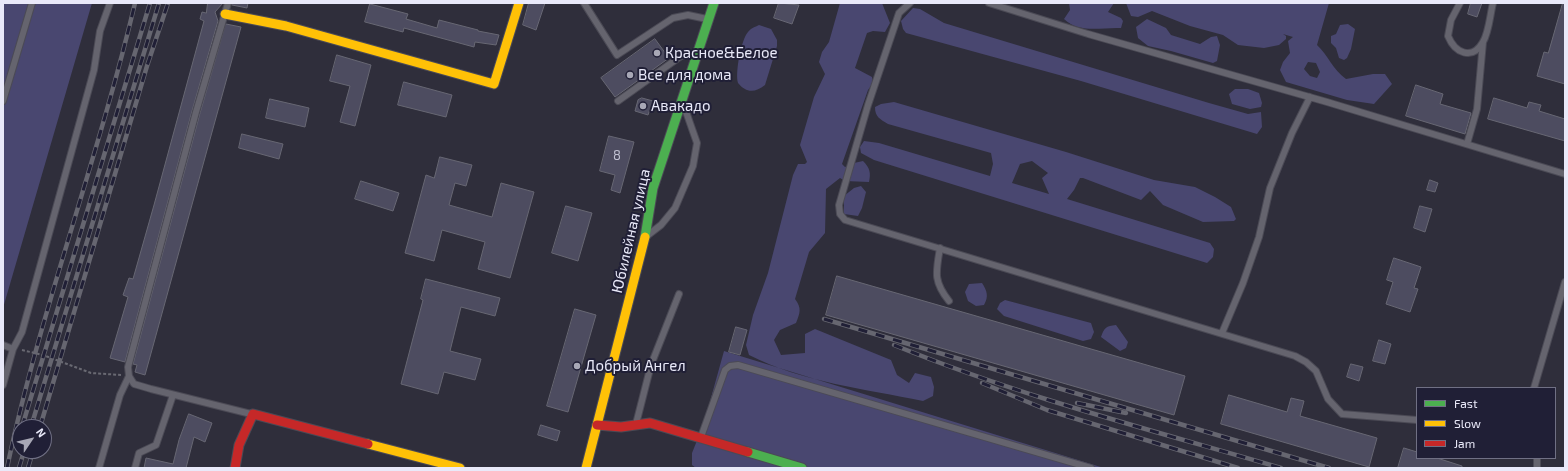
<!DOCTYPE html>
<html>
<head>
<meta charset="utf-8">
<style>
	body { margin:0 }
	#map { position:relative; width:1568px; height:471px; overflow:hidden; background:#2f2e3b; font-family:"Exo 2",sans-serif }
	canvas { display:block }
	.frame { position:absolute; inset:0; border:4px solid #e9e9f9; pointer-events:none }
	.legend { position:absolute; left:1416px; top:387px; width:140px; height:72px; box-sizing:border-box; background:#201f36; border:1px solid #707084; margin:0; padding:5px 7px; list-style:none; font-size:12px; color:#e9e9f9 }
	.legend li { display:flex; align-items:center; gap:8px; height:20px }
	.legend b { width:20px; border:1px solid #707084 }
	.north { position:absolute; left:12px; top:419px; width:40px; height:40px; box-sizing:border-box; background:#201f36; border:1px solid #707084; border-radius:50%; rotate:55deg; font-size:11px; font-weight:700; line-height:16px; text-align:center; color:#e9e9f9 }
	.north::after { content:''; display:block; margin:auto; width:14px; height:18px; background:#a8a8b6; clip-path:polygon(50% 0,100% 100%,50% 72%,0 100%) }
</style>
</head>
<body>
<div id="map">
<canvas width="1568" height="471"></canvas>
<div class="frame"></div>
<ul class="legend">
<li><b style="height:5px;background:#4caf50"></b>Fast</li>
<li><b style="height:5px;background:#ffc107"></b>Slow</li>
<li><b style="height:5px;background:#c62828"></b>Jam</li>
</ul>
<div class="north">N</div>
</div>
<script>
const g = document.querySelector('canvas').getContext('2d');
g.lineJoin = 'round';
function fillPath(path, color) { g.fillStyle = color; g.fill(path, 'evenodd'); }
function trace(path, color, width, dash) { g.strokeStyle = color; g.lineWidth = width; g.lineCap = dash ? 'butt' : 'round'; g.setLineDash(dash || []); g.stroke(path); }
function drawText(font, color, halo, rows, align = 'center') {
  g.font = font + ' "Exo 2",sans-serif'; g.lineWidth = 4; g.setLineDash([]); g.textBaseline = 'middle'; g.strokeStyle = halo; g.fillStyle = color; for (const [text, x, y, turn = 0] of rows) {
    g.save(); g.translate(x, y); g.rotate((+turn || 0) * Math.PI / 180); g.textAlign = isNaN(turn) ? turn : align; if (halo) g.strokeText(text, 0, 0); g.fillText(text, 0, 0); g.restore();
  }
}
fillPath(new Path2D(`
	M 3,3 L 92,3 L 3,308 Z
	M 840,3 L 882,3 L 890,23 L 885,32 L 873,31 L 867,33 L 855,68 L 872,77 L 873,83 L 868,90 L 842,164 L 845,167 L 854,163 L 863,161 C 870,168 871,173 869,182 L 845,181 L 840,178 L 826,189 L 825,233 L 809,252 L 795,299 C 802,308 800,313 796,323 L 780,330 L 774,340 L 781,355 L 805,353 L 805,334 L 815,329 L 891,360 L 897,375 L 909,383 L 915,373 L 931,377 L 934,387 L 933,396 L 923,401 C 865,389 802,382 749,355 L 746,345 L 753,315 L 768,273 L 793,175 L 798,164 L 805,164 L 807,162 L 800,145 L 814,97 L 825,74 L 819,62 L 822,52 L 829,42 Z
	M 1069,3 L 1114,3 L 1108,12 L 1121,18 L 1123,21 L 1121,28 C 1101,27 1080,34 1064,19 L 1070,10 Z
	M 1126,3 L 1329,3 L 1317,45 C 1328,55 1333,70 1346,79 L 1373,74 L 1385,74 L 1392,84 L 1374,104 L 1347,100 L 1286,82 L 1280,70 L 1283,62 L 1290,53 L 1288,41 L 1293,37 L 1283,34 L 1286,36 L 1286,39 L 1279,45 L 1264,48 L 1238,45 L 1223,35 L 1190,26 L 1152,11 L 1138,17 L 1131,16 ZM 1308,62 L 1316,63 L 1320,72 L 1317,78 L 1310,76 L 1304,69 Z
	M 913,8 L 920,9 L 944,23 L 1209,103 L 1248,114 L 1261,112 L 1262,127 L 1257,134 L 1081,81 L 906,33 L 903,29 L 901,21 Z
	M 1147,19 L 1166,28 L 1171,35 L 1200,44 L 1211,37 L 1217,36 L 1220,45 L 1217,61 L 1213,63 L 1171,51 L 1148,46 L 1138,38 L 1136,27 Z
	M 1348,24 L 1355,29 L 1351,49 L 1347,58 L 1344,60 L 1339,58 L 1336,48 L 1331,43 L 1331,36 L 1336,34 L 1340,25 Z
	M 759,25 L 771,29 L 777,40 L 777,46 L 765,85 C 755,93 746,93 738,83 C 735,73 741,40 748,32 C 751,28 755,27 759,25 Z
	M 1235,89 L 1248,89 L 1259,93 L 1262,103 L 1261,107 L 1250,109 L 1232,104 L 1229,94 Z
	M 894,102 L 1066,152 L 1154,180 L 1195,187 L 1215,197 L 1231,207 L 1236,219 L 1234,221 L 1203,222 L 1163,205 L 1150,191 L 1141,200 L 1083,178 L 1080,178 L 1074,190 L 1067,199 L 1210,243 L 1214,249 L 1213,257 L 1207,263 L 874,160 L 861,153 L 860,147 L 864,141 L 879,143 L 990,176 L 993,164 L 991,153 L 888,124 C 880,119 875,117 875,107 L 881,104 ZM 1032,161 L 1048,173 L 1042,178 L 1049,194 L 1012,183 L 1020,164 Z
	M 861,186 L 866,192 L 862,208 L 858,216 L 844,214 L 844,196 L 854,188 Z
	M 982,283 C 987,291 989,296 984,305 L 976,306 L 968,301 L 965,292 L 969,284 Z
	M 1005,300 L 1091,323 L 1094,332 L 1091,339 L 1083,341 L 1004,316 L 997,309 L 1000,303 Z
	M 1116,325 L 1128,342 L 1126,348 L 1120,351 L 1101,337 C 1104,328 1106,326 1116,325 Z
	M 724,351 L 1104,468 L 696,468 L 692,465 L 692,453 L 704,423 Z`), '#494770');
const building = new Path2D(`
	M 208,3 L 223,3 L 215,12 L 218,21 L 192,111 L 125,362 L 110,358 L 128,297 L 123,295 L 129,278 L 133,279 L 154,205 L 204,21 L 200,19 L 202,12 L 206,13 Z
	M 232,3 L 248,3 L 247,8 L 232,5 Z
	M 529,3 L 545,3 L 536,30 L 523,25 Z
	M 779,3 L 799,5 L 792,24 L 774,18 Z
	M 1471,3 L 1482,3 L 1477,17 L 1468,14 Z
	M 1563,3 L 1565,3 L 1565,84 L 1537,76 L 1544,52 L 1548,53 Z
	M 370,4 L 408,14 L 406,19 L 437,28 L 439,20 L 478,30 L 478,31 L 499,35 L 496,45 L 475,42 L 474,47 L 404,28 L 403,32 L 365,22 Z
	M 226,24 L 241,27 L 145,375 L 135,372 L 137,365 L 133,364 L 200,113 Z
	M 655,39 L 669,58 L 615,97 L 601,78 Z
	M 337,55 L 371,65 L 355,126 L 340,122 L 350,86 L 330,81 Z
	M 404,82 L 452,95 L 446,117 L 398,105 Z
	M 1416,85 L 1443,94 L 1440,104 L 1471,113 L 1465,134 L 1406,116 Z
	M 642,98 L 653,101 L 648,115 L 635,111 L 638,100 Z
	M 1494,98 L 1527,108 L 1529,102 L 1541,105 L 1539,111 L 1565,119 L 1565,141 L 1488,119 Z
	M 270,99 L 309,108 L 305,127 L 266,118 Z
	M 242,134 L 283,144 L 279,159 L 239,148 Z
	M 609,136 L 634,142 L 620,193 L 611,190 L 615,175 L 600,171 Z
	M 440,157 L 472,165 L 466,186 L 455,183 L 449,205 L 492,217 L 501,183 L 534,192 L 510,278 L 478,269 L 485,242 L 442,230 L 434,261 L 405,253 L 426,175 L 434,178 Z
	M 1430,180 L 1438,183 L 1435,192 L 1427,190 Z
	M 361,181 L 399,193 L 393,211 L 355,199 Z
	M 566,206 L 592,213 L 578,261 L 552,253 Z
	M 1420,206 L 1432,209 L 1425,232 L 1414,228 Z
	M 1394,258 L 1421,267 L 1414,288 L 1418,289 L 1410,312 L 1386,304 L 1393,282 L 1387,280 Z
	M 837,276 L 1185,376 L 1174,415 L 826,315 Z
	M 426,279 L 500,298 L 495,316 L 461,307 L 450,351 L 481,359 L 475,380 L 444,372 L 438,394 L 401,384 L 423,300 L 421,299 Z
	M 575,309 L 596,315 L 568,412 L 547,406 Z
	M 736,327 L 747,330 L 740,355 L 729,352 Z
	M 1379,340 L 1391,344 L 1385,364 L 1373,361 Z
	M 1351,364 L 1363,367 L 1359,381 L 1347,377 Z
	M 1229,395 L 1287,412 L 1291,398 L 1304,401 L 1300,416 L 1377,438 L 1369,467 L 1221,424 Z
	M 189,414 L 212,423 L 205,442 L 194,437 L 186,468 L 144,468 L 146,458 L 173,464 L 179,440 Z
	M 541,425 L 560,431 L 557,441 L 538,435 Z
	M 1404,448 L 1417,452 L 1417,458 L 1437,458 L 1462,466 L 1462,468 L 1398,468 Z`);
fillPath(building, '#4d4c60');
trace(building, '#676773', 1);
const lane = new Path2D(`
	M 228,3 L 196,112 L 128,367 L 129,376 L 134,384 L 151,389 L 251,414
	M 584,3 L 617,55 L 673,18 L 688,15 L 707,19
	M 910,3 L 899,13 L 868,105 L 839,205 L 840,214 L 845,220 L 1295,356 L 1306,362 L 1316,371 L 1328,399 L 1342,414 L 1417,420
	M 989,3 L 1088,34 L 1327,102 L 1565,174
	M 1460,3 L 1451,20 L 1448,36 C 1455,53 1472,61 1483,42 C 1489,32 1490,15 1493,3
	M 3,101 L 32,3
	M 618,101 L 681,56 L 694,53
	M 1467,144 L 1477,109 L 1483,42
	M 648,235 L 661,225 L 675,208 L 693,166 L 697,143 L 684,106
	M 940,248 C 936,272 933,281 949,301
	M 1222,333 L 1243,283 L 1259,237 L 1270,188 L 1292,133 L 1310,97
	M 3,345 L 13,349
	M 3,385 L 13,349 L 22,332 L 94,70 L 100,31 L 110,3
	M 1534,388 L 1565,282
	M 636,424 L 651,365 L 679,294
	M 701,437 L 725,370 L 730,366 L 738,365 L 1091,468
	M 99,468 L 120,395 L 129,376
	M 135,468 L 139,453 L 156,445 L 173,395
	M 1537,468 L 1537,458`);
const fast = new Path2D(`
	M 645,237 L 653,188 L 714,3
	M 748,452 L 802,468`);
const slow = new Path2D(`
	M 225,14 L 286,26 L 494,84 L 519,3
	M 368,444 L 460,468
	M 586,468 L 645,237`);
const jam = new Path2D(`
	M 597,425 L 621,427 L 650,423 L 748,452
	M 235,468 L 239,445 L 253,414 L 368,444`);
trace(lane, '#4b4a55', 8);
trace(fast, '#4b4a55', 11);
trace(slow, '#4b4a55', 11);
trace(jam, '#4b4a55', 11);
trace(new Path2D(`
	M 22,350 L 43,355 L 91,373 L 121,375`), '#696972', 2, [3, 2]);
trace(lane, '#65646e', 6);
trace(fast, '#4caf50', 9);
trace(slow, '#ffc107', 9);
trace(jam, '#c62828', 9);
const rail = new Path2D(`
	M 824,319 L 1329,468
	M 894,345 C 1019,396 1151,430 1281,468
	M 982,383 L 1047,410 L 1238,468
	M 1077,403 L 1126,413
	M 22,427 L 150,3
	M 31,427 L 159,3
	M 40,427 L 147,66 L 168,3
	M 7,468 C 40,311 98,160 135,3
	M 19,468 L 24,451
	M 28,468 L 33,451`);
trace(rail, '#666670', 4.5);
trace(rail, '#201f36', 3, [9]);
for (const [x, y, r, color] of [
	[657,53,4,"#a8a8b6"],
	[630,75,4,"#a8a8b6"],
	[643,106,4,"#a8a8b6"],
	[577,366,4,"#a8a8b6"]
]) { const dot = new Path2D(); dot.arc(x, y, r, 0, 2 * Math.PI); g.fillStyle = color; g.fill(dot); trace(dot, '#201f36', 1.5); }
drawText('13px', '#c2c2d3', null, [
	["8",617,156]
]);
drawText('15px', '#e9e9f9', '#201f36', [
	["Красное&Белое",665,53],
	["Все для дома",638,75],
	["Авакадо",651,106],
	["Добрый Ангел",585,366]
], 'left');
drawText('15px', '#e9e9f9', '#201f36', [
	["Юбилейная улица",631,231,-77]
]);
</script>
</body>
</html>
